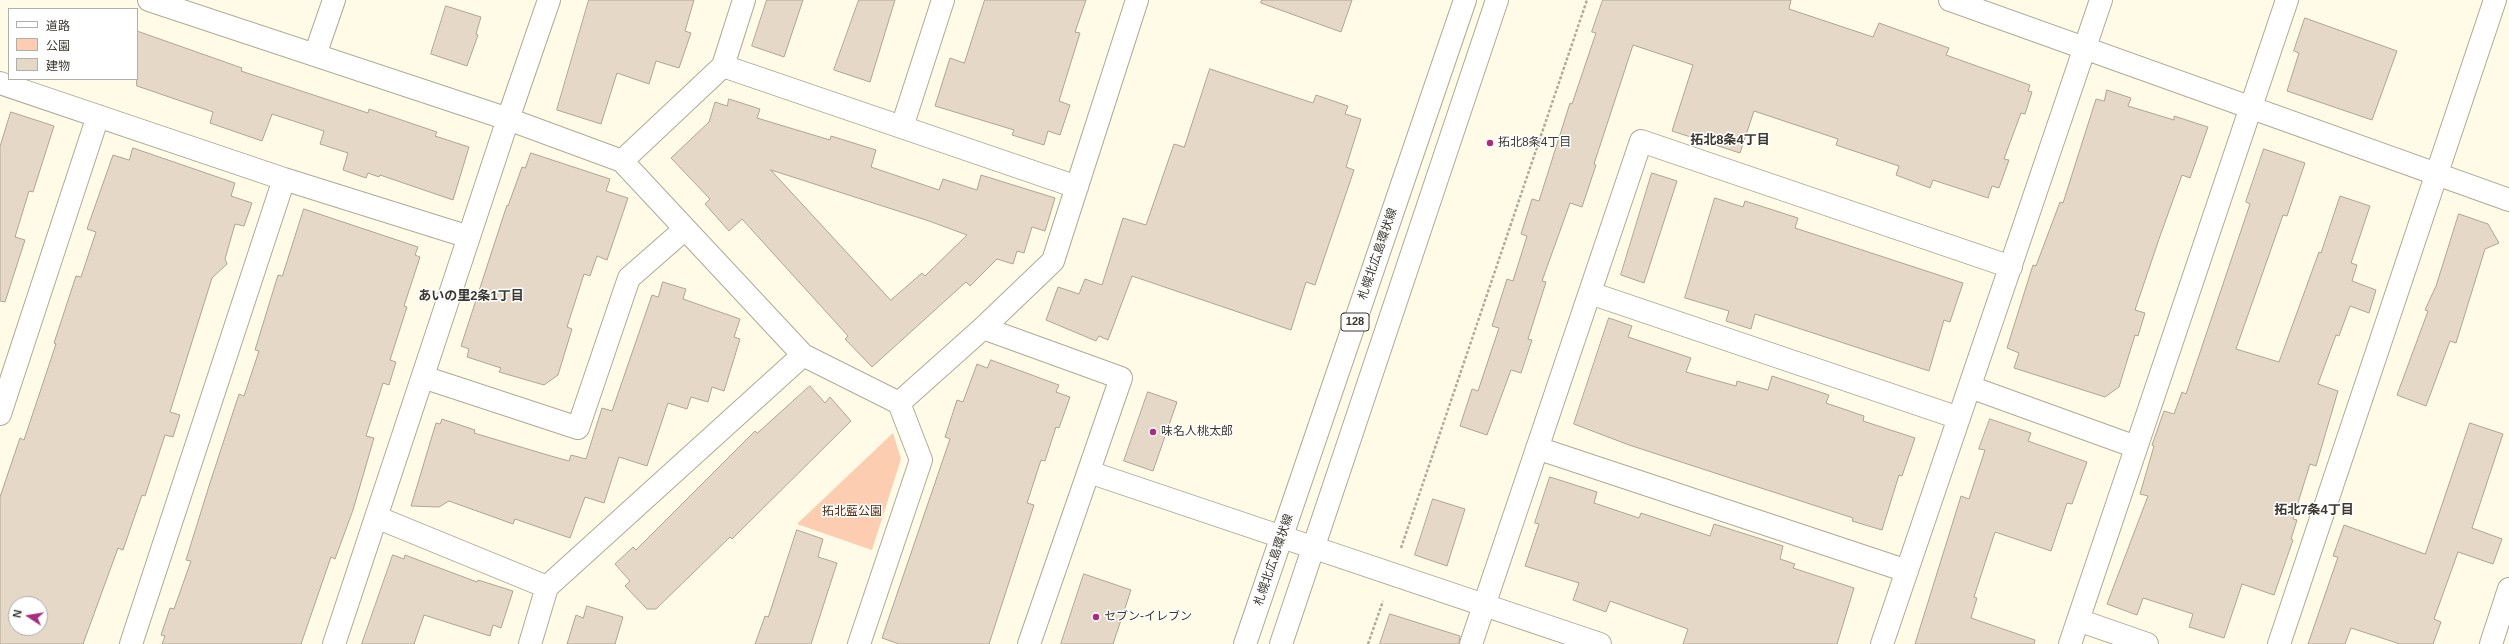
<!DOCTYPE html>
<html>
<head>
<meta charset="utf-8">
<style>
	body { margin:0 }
	#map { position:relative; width:2509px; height:644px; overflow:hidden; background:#fffbe6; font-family:Arial,"Noto Sans JP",sans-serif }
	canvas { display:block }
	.legend { position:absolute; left:8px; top:8px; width:130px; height:72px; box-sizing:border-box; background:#fff; border:1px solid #b0afac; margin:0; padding:5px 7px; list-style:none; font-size:12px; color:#3a3830 }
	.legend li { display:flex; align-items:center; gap:8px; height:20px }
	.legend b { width:20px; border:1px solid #b0afac }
	.north { position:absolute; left:8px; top:596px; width:40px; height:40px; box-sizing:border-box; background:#fff; border:1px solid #b0afac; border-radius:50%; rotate:282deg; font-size:11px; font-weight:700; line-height:16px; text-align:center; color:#3a3830 }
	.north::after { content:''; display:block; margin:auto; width:14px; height:18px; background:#a82c80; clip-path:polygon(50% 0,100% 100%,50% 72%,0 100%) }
</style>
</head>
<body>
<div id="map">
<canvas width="2509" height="644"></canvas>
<ul class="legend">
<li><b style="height:5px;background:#fff"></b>道路</li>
<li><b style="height:11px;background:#fccdb1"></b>公園</li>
<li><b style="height:11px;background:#e5d8c6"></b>建物</li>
</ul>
<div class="north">N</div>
</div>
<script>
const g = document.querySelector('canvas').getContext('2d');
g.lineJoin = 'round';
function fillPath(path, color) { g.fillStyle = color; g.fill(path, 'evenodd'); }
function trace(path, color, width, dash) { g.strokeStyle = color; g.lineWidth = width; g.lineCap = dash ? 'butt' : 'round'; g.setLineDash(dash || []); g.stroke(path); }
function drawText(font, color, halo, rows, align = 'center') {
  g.font = font + ' Arial,"Noto Sans JP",sans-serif'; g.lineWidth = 3; g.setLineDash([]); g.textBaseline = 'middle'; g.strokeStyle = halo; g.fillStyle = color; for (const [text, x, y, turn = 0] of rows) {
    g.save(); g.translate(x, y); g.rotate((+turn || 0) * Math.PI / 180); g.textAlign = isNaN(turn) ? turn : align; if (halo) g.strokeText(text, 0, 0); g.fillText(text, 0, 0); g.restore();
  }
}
fillPath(new Path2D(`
	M 893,433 L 901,459 L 872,550 L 797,524 Z`), '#fccdb1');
const building = new Path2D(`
	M 589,0 L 694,0 L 685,31 L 691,33 L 679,68 L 656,61 L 649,84 L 617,73 L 601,124 L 557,110 Z
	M 767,0 L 803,0 L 784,57 L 752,46 Z
	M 859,0 L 895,0 L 870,82 L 834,70 Z
	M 985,0 L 1086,0 L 1075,32 L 1080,33 L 1059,101 L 1070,105 L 1060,135 L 1048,131 L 1044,145 L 1012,135 L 1014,130 L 935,106 L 950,58 L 964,63 Z
	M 1262,0 L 1352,0 L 1341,32 L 1261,3 Z
	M 1603,0 L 1791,0 L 1789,9 L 1873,37 L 1879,23 L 1949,48 L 1946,55 L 2030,85 L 2028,91 L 2032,92 L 2025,114 L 2021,113 L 2004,159 L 2009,160 L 1999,188 L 1992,186 L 1988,198 L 1933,180 L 1930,188 L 1896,175 L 1899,166 L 1836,145 L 1838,139 L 1754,111 L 1740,153 L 1672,131 L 1693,65 L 1633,45 L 1594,164 L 1596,165 L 1582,207 L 1570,203 L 1542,281 L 1546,282 L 1528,339 L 1532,340 L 1521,373 L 1511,370 L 1487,435 L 1460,426 L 1472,389 L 1478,391 L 1499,328 L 1492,326 L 1507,279 L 1513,281 L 1527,236 L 1521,234 L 1532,199 L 1539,201 L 1570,103 L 1572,104 L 1596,33 L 1592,32 Z
	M 446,6 L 481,17 L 476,34 L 478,35 L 467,66 L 431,54 Z
	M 2305,18 L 2397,51 L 2372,120 L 2287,91 L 2299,53 L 2294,51 Z
	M 137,31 L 242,68 L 241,71 L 368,113 L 369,109 L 437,132 L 435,136 L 469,147 L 453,200 L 380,175 L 379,177 L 368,173 L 366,178 L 343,170 L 348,153 L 320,144 L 324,131 L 272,114 L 262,141 L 210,123 L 213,112 L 137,86 Z
	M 1210,69 L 1313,103 L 1316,95 L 1348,106 L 1345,114 L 1361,119 L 1346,167 L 1354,170 L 1315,285 L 1306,282 L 1291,330 L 1132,276 L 1108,340 L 1099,336 L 1096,341 L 1046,320 L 1058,287 L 1079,294 L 1085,279 L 1102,285 L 1123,218 L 1146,225 L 1174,144 L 1184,147 Z
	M 2107,90 L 2131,98 L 2128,106 L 2174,120 L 2174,116 L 2208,127 L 2190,178 L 2182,175 L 2159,239 L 2135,310 L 2145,313 L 2138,336 L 2135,335 L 2119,387 L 2105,397 L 2014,368 L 2019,353 L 2007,348 L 2033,265 L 2036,266 L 2060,202 L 2063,203 L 2096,99 L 2104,101 Z
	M 729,99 L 760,109 L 757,118 L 830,140 L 831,136 L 876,150 L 871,167 L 939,190 L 943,179 L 977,190 L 981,175 L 1055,198 L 1045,231 L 1032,227 L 1024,253 L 1017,251 L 1013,264 L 997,259 L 970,286 L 966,282 L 872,367 L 845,339 L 848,336 L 742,219 L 729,231 L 705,204 L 710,199 L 671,158 L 709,122 L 715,102 L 727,106 ZM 771,170 L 929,221 L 967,235 L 925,276 L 922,273 L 891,300 Z
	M 11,112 L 54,126 L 33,192 L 29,191 L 15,237 L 25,240 L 5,302 L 0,301 L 0,147 Z
	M 133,148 L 235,183 L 231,196 L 252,203 L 244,226 L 235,224 L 225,259 L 227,264 L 212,278 L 170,412 L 180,415 L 173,437 L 165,435 L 145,496 L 142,495 L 123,550 L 118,548 L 83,644 L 0,644 L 0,497 L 20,438 L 24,440 L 56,344 L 54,343 L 76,276 L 81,277 L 96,232 L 87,229 L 113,155 L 129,160 ZM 16,604 L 40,604 L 40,628 L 16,628 Z
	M 2264,149 L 2305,163 L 2287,216 L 2283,215 L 2236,349 L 2279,362 L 2319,252 L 2321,253 L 2340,196 L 2370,206 L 2351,263 L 2357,265 L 2352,281 L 2376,290 L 2369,313 L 2350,306 L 2339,336 L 2336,335 L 2318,384 L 2338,391 L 2316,466 L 2310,464 L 2293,519 L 2297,520 L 2291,539 L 2293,540 L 2274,595 L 2242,584 L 2224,638 L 2189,627 L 2193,614 L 2143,598 L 2137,615 L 2107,604 L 2148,496 L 2140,494 L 2154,446 L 2152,445 L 2164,411 L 2174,414 L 2182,392 L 2186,394 L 2250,204 L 2246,202 Z
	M 531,153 L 610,179 L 606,191 L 628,198 L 607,260 L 597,256 L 590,276 L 584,274 L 567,327 L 572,329 L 558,375 L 544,385 L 499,372 L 501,368 L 467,357 L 469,349 L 461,346 L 507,205 L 508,206 L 522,167 L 525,168 Z
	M 1652,173 L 1677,181 L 1644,283 L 1621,275 Z
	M 1715,198 L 1743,207 L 1745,201 L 1798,218 L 1795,228 L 1963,283 L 1950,322 L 1944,320 L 1929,371 L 1755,314 L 1751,329 L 1726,321 L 1729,311 L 1685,298 Z
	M 304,209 L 418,247 L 415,255 L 420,257 L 404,306 L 407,307 L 390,360 L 396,362 L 389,385 L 383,383 L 366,436 L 374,438 L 353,510 L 335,559 L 331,557 L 301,644 L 162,644 L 165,636 L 161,635 L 170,608 L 174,609 L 191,561 L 186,560 L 209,486 L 239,394 L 244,396 L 259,351 L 255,350 L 278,275 L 282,276 Z
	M 2459,214 L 2488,224 L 2499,243 L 2485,249 L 2456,343 L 2450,341 L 2426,406 L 2397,395 L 2428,311 L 2425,310 L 2436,286 Z
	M 663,282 L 686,289 L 683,299 L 740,319 L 734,337 L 740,339 L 724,391 L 712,387 L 708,402 L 691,397 L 687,409 L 668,403 L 647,466 L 619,457 L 604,503 L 585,497 L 570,538 L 515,519 L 513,524 L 449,501 L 439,507 L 411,506 L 436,423 L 440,424 L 442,419 L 475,430 L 474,433 L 551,456 L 569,461 L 571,455 L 586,459 L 602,408 L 612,411 L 652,295 L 658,297 Z
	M 1609,318 L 1632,326 L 1628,337 L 1691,358 L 1686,372 L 1736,386 L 1737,381 L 1768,390 L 1772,376 L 1829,395 L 1826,403 L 1864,416 L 1863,421 L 1915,438 L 1902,476 L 1899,475 L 1882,530 L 1852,521 L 1853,518 L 1629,445 L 1574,424 Z
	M 991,360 L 1059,385 L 1056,392 L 1070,397 L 1059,428 L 1056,427 L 1045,461 L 1041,460 L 1027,503 L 1034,505 L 989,644 L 899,644 L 882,638 L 950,439 L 945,437 L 957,400 L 963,402 L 977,364 L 987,368 Z
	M 810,386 L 825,403 L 830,397 L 851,421 L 732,539 L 730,537 L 656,609 L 647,609 L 625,586 L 630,581 L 615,564 L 633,547 L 636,550 L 755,431 L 757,433 Z
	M 1148,392 L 1177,402 L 1153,471 L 1124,461 Z
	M 1990,419 L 2031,433 L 2028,441 L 2087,462 L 2072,504 L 2067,503 L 2051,551 L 1995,532 L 1974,597 L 1977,598 L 1971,618 L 2035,640 L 2034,644 L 1915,644 L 1961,496 L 1969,499 L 1985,450 L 1979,449 Z
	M 2470,423 L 2503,434 L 2472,528 L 2502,539 L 2493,564 L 2458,552 L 2434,619 L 2441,622 L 2433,644 L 2400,644 L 2351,628 L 2345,644 L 2308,644 L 2338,557 L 2333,556 L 2344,525 L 2425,554 Z
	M 1550,477 L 1597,492 L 1594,503 L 1639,518 L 1641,513 L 1710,536 L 1714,524 L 1783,546 L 1780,559 L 1795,564 L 1793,568 L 1854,588 L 1837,644 L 1683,644 L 1688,629 L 1610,601 L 1606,612 L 1573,600 L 1579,583 L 1525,566 L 1539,524 L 1535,523 Z
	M 1433,499 L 1465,509 L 1447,566 L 1415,555 Z
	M 797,530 L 823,539 L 818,557 L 837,563 L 811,644 L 755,644 L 765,616 L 768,617 Z
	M 393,555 L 404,559 L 405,555 L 477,582 L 478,580 L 513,591 L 501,628 L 493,625 L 490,636 L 424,615 L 414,644 L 362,644 Z
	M 1084,574 L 1131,590 L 1113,644 L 1061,644 Z
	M 587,606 L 623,617 L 615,644 L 567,644 L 576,615 L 583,618 Z
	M 1390,614 L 1460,636 L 1459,644 L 1380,644 Z`);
fillPath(building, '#e5d8c6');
trace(building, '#b0a493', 1);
const minor = new Path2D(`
	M 149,0 L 508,119 L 549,0
	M 1950,0 L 2509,200
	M 315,55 L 334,0
	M 723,66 L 744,0
	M 0,83 L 284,179 L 469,237
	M 902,127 L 943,0
	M 622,161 L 723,66 L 1077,187
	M 1590,293 L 1959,418
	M 983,328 L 1053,261 L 1137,0
	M 423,377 L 578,428 L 629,278 L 685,229
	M 1970,387 L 2136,447
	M 899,403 L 983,328 L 1121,378 L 1029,644
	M 0,414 L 98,116
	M 1537,448 L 1907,571
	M 1089,472 L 1600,644
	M 376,517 L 547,587
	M 2078,620 L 2147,644
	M 131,644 L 284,179
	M 334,644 L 508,119 L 622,161 L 803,355 L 899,403 L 921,460 L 859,644
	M 530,644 L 547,587 L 803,355
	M 1471,644 L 1641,141 L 2011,267
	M 1882,644 L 2101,0
	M 2070,644 L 2287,0
	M 2279,644 L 2495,0
	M 2491,644 L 2509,589`);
const major = new Path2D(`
	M 1245,644 L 1465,0
	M 1281,644 L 1497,0`);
trace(minor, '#aeaa97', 24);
trace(major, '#aeaa97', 24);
trace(new Path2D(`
	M 1401,548 L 1587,0
	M 1368,644 L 1383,601`), '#afab9c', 2.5, [3, 2]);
trace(minor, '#fff', 22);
trace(major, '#fff', 22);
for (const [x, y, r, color] of [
	[1490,143,4,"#a82c80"],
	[1153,432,4,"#a82c80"],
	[1096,617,4,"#a82c80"]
]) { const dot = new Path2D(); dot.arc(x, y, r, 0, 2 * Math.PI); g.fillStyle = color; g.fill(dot); trace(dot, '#fff', 1.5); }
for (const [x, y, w] of [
	[1355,322,28]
]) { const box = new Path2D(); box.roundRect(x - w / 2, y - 9, w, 18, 3); g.fillStyle = '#fff'; g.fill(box); trace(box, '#3a3830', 1); }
drawText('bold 11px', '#3a3830', null, [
	["128",1355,322]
]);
drawText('12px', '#3a3830', '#fff', [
	["拓北8条4丁目",1498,143],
	["味名人桃太郎",1161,432],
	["セブン-イレブン",1104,617]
], 'left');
drawText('12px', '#3a3830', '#fff', [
	["札幌北広島環状線",1378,254,-71],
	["札幌北広島環状線",1274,560,-71]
]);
drawText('12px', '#502a0f', '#fff', [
	["拓北藍公園",852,512]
]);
drawText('bold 13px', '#3a3830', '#fff', [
	["拓北8条4丁目",1730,140],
	["あいの里2条1丁目",471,296],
	["拓北7条4丁目",2314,510]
]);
</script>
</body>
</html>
